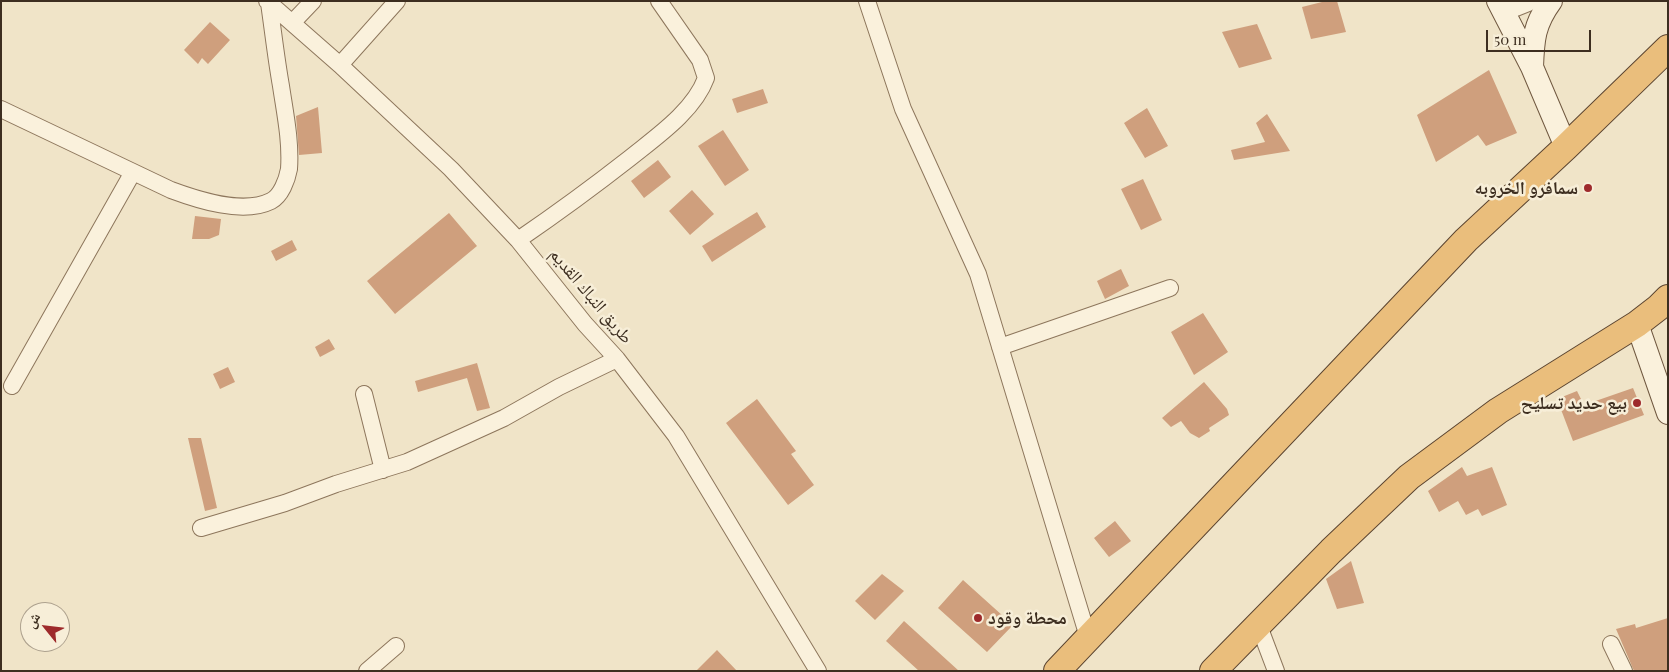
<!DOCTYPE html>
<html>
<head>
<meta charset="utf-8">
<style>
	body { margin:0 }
	#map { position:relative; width:1669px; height:672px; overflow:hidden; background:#f0e4c8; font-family:"Playfair Display","Noto Naskh Arabic",serif }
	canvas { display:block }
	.frame { position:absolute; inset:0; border:2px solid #3d2e20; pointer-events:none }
	.north { position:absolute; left:20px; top:602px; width:50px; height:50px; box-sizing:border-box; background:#f7eed8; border:1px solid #ada18e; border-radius:50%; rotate:299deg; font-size:14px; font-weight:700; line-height:20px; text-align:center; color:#3d2e20 }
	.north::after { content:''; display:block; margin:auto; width:18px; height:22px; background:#9e2a2b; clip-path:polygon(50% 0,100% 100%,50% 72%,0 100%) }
	.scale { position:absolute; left:1486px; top:30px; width:105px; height:22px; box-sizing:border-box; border:2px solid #3d2e20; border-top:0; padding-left:6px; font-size:15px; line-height:18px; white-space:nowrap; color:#3d2e20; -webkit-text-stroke:4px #f7eed8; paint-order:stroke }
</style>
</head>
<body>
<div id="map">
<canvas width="1669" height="672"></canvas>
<div class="frame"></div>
<div class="north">ش</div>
<div class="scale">50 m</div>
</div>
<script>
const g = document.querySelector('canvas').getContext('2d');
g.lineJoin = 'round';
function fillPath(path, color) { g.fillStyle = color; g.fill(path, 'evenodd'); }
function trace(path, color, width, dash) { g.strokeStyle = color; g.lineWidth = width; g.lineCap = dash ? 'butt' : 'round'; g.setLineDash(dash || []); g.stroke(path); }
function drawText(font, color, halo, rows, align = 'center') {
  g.font = font + ' "Playfair Display","Noto Naskh Arabic",serif'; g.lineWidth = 5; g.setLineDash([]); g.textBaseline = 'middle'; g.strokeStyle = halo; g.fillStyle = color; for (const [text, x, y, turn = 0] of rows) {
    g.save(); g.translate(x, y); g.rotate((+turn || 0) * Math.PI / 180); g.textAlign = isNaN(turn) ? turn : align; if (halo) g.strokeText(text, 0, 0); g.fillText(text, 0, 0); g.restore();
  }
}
fillPath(new Path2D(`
	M 1326,1 L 1337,1 L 1346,32 L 1311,39 L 1302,7 Z
	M 210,22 L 230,40 L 208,64 L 202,58 L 198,64 L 184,50 Z
	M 1257,24 L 1272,59 L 1239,68 L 1222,32 Z
	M 1489,70 L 1517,133 L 1486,146 L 1478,135 L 1436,162 L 1417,115 Z
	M 763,89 L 768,103 L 737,113 L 732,99 Z
	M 318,107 L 322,153 L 299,155 L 296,116 Z
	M 1147,108 L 1168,146 L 1145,158 L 1124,123 Z
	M 1267,114 L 1290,151 L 1234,160 L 1231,150 L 1265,142 L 1256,123 Z
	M 723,130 L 749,170 L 725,186 L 698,146 Z
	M 658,160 L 671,177 L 644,198 L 631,181 Z
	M 1143,179 L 1162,220 L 1141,230 L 1121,189 Z
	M 692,190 L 714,214 L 690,235 L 669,211 Z
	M 757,212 L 766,227 L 712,262 L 702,246 Z
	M 449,213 L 477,246 L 395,314 L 367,281 Z
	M 195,216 L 221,219 L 219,235 L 209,239 L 192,239 Z
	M 292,240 L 297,250 L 276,261 L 271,251 Z
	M 1121,269 L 1129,286 L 1105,299 L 1097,281 Z
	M 1203,313 L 1228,352 L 1194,375 L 1171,332 Z
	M 329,339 L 335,349 L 320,357 L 315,347 Z
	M 477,363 L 490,408 L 477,411 L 467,378 L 418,392 L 415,381 Z
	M 228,367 L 235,382 L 220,389 L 213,374 Z
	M 1204,382 L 1227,409 L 1229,415 L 1209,428 L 1210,431 L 1199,438 L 1190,433 L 1181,421 L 1171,427 L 1162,418 Z
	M 1633,388 L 1644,415 L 1573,441 L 1557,399 L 1577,391 L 1584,405 Z
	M 757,399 L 796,451 L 791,454 L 814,485 L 788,505 L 726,423 Z
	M 188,438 L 201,438 L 217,508 L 205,511 Z
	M 1462,467 L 1467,476 L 1492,467 L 1507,505 L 1482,516 L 1478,509 L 1466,515 L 1458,501 L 1439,512 L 1428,491 Z
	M 1115,521 L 1131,541 L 1109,557 L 1094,538 Z
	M 1351,561 L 1364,603 L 1337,609 L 1326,579 Z
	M 882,574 L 904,591 L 875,620 L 855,601 Z
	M 963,580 L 1013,625 L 987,652 L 938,608 Z
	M 1668,618 L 1668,671 L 1634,671 L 1616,629 L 1635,624 L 1636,628 Z
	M 904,621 L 959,671 L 919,671 L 886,641 Z
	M 717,650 L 737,671 L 696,671 Z`), '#cf9f7d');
const minor = new Path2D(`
	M 267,1 L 340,65 L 451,169 L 518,240 L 585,324 L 617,359 L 676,436 L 818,671
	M 867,1 L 903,109 L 978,274 L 1088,637
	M 292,23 L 313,1
	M 340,65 L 397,1
	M 1,109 L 171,190 C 198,200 243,215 271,201 C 281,196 287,180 289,169 C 291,141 285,113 281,86 C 276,58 273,30 269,3
	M 518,240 C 556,214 593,187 630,158 C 656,137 694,111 706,78 L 700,60 L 659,1
	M 1000,347 L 1170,288
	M 12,386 L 133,172
	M 364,394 L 383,470
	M 201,528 L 285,503 L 336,484 L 407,462 L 504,418 L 559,387 L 617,359
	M 1259,626 L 1276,671
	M 1611,644 L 1624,671
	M 367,671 L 396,646`);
const tertiary = new Path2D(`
	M 1503,11 L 1528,1`);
const secondary = new Path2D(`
	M 1498,1 L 1532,67 L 1566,147
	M 1532,67 C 1533,40 1534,24 1551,1
	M 1637,324 L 1668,413`);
const trunk = new Path2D(`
	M 1057,671 L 1466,240 L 1566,147 L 1668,48
	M 1213,671 L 1331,551 L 1409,477 L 1498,411 L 1637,324 L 1659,307 L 1668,298`);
trace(minor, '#8d765c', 18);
trace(tertiary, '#8d765c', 22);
trace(secondary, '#6f573f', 24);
trace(trunk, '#5b4430', 28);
trace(minor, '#faf1dc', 16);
trace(tertiary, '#faf1dc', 20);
trace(secondary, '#faf1dc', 22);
trace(trunk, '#eabe7c', 26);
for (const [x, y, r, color] of [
	[1588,188,5,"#9e2a2b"],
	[1637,403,5,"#9e2a2b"],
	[978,618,5,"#9e2a2b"]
]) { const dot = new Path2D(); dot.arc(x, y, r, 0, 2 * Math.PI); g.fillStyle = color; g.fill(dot); trace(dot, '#f7eed8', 2); }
drawText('bold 18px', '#3d2e20', '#f7eed8', [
	["سمافرو الخروبه",1578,188],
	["بيع حديد تسليح",1627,403],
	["محطة وقود",988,618,"left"]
], 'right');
drawText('18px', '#3d2e20', '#f7eed8', [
	["طريق النباك القديم",591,296,50]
]);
</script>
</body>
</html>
